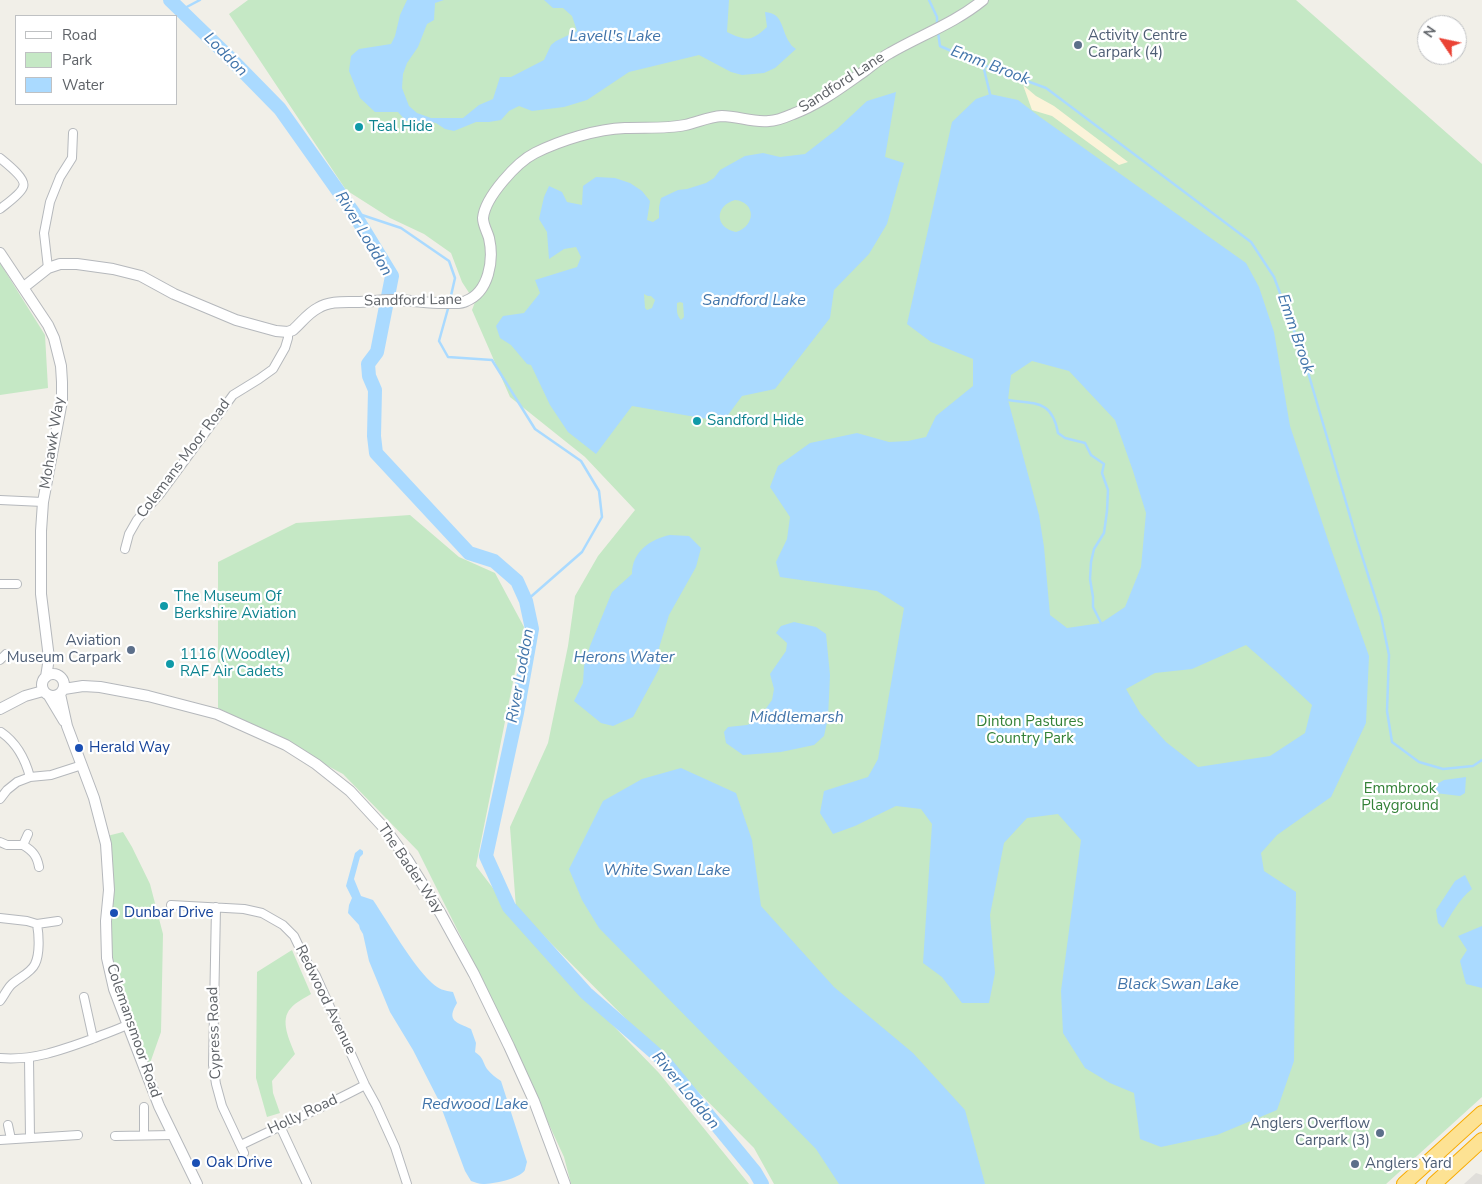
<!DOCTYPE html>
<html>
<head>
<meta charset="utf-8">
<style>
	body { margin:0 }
	#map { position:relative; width:1482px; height:1184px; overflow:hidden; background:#f1efe8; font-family:"Nunito Sans",sans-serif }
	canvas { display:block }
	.legend { position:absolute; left:15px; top:15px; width:162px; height:90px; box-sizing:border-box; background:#fff; border:1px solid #bfc1c3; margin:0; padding:6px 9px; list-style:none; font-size:15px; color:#5f6368 }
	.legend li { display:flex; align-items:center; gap:10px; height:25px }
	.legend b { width:25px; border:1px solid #bfc1c3 }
	.north { position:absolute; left:1417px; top:15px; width:50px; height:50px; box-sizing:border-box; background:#fff; border:1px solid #bfc1c3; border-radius:50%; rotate:304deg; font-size:14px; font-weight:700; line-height:20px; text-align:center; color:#5f6368 }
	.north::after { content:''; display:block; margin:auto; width:18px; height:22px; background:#ea4335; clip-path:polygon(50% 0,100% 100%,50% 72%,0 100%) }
</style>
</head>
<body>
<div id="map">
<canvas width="1482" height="1184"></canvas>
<ul class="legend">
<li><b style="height:6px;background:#fff"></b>Road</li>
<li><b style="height:14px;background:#c5e8c5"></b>Park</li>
<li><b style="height:14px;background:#aadaff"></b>Water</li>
</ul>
<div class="north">N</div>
</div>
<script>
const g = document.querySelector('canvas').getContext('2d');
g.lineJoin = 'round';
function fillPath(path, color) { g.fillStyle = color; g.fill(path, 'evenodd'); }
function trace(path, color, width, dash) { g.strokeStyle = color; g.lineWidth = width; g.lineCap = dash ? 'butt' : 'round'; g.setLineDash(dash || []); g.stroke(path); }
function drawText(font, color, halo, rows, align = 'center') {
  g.font = font + ' "Nunito Sans",sans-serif'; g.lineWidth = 4.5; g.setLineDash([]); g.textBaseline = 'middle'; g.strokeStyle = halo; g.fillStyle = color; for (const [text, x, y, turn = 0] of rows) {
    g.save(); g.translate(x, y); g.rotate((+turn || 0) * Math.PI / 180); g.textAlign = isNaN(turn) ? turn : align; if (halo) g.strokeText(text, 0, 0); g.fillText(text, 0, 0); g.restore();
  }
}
fillPath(new Path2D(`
	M 1476,1173 L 1482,1175 L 1482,1184 L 1464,1184 Z`), '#e0deda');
fillPath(new Path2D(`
	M 248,0 L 1296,0 L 1482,164 L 1482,1097 L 1386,1184 L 774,1184 L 754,1148 L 516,908 L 510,827 L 548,743 L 568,646 L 575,596 L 598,556 L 635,510 L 585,457 L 510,397 L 472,310 L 475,302 L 462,282 L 451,253 L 424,234 L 390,218 L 346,190 L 229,14 Z
	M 0,263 L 45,335 L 48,388 L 0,395 Z
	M 410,515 L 459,557 L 495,573 L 524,627 L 476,866 L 542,952 L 659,1073 L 749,1184 L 571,1184 L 564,1157 L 481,977 L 418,851 L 343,774 L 218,708 L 218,562 L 296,523 Z
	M 123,832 L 132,847 L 150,884 L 163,934 L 161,1032 L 149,1066 L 141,1050 L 124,1005 L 112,967 L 107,836 Z
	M 292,950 L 311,994 C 305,998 296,1002 291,1008 C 279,1020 290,1041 295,1054 L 272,1081 L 273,1093 L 280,1113 L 267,1117 L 256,1078 L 257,972 Z`), '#c5e8c5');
fillPath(new Path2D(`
	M 1023,85 L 1036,96 L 1054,106 L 1128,162 L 1119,165 L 1052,116 L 1032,110 Z`), '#fbf3d9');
fillPath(new Path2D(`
	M 407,0 L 444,0 L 435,3 L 434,20 L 427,24 L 418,47 L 407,63 L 403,74 L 402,88 L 409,106 L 417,113 L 431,118 L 463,118 L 479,105 L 493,99 L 500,77 L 511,77 L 544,60 L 551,45 L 556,41 L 577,31 L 572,16 L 563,8 L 553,8 L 544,0 L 729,0 L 727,32 C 746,41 751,42 767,27 L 765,12 C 784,13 781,31 790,43 C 791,46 794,47 796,49 L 775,68 L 764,73 L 742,75 L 731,72 L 699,55 L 629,72 L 587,100 L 564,107 L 532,111 L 519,106 L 509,111 L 501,120 L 489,122 L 476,122 L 454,131 L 445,129 L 436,123 L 425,121 L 406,121 L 398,112 L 375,112 L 360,98 L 349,71 L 351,56 L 359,49 L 391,44 L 395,36 L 400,15 Z
	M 896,92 L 885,157 L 904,163 L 887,224 L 869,254 L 834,290 L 830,318 L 775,389 L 742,396 L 728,415 L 713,420 L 632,406 L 596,454 L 568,432 L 550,405 L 531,365 L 527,364 L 511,345 L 500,338 L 496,326 L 503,316 L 524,313 L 540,293 L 535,280 L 577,267 L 581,257 L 576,247 L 564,249 L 549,259 L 547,232 L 539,219 L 544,197 L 549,186 L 562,192 L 567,202 L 582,205 L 583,186 L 596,177 L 615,178 L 630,183 L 642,191 L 650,201 L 647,220 L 653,222 L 659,218 L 659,207 L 661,198 L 678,190 L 687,189 L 706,183 L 714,178 L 720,170 L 745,156 L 763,153 L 780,157 L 805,154 L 837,129 L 867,101 ZM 735,200 C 756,202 756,226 736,232 C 715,228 714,206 735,200 ZM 644,294 L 648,296 L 651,296 L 655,300 L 652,308 L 647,310 L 645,308 ZM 680,302 L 683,303 L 684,317 L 681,320 C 676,315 677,309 677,303 Z
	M 990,94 L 1018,100 L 1040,117 L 1246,263 L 1259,287 L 1274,332 L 1290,426 L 1330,546 L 1369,656 L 1366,723 L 1331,797 L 1277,835 L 1261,853 L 1264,871 L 1296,892 L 1294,1061 L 1277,1110 L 1217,1135 L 1161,1147 L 1140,1139 L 1134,1093 L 1110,1083 L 1085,1068 L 1063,1033 L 1061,991 L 1081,840 L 1058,814 L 1027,818 L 1004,843 L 990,915 L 995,973 L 989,1003 L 962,1003 L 942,977 L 923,963 L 932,824 L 921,809 L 896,806 L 855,826 L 833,834 L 820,813 L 824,791 L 868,777 L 878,759 L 904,608 L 877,591 L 780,577 L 776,562 L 787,539 L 790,517 L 770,487 L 778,466 L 810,443 L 857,433 L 889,442 L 908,441 L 926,437 L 936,416 L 973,386 L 973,359 L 931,342 L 907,324 L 952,122 L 976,99 ZM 1032,361 L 1069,371 L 1115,420 L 1133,471 L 1146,513 L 1141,567 L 1125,607 L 1101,623 L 1067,628 L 1050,615 L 1044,547 L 1039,515 L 1008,400 L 1011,375 ZM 1246,645 L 1278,673 L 1312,705 L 1305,733 L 1270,756 L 1198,767 L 1166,742 L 1140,713 L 1126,689 L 1155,673 L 1192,669 Z
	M 670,535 L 689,536 L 701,548 L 696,567 L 669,615 L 659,648 L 661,662 L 659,669 L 633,717 L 613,726 L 601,723 L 574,701 L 583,683 L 584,666 L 590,646 L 612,592 L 632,574 C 632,552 650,539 670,535 Z
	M 794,622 L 816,627 L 826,634 L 830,675 L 828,718 L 824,736 L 814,745 L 781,752 L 743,755 L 726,743 L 724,732 L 728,727 L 747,725 L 757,721 L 772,700 L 774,689 L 770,674 L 786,651 L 787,643 L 776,633 L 781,626 Z
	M 681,768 L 736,793 L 752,840 L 761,906 L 834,987 L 913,1053 L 965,1110 L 985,1184 L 839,1184 L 816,1149 L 599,928 L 582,900 L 569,869 L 603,801 L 642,779 Z
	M 1466,777 L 1465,793 L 1460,796 L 1427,792 L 1429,784 L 1437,784 L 1444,780 Z
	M 360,849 L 363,851 L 363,854 L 360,857 L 354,879 L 361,896 L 373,900 C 390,925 410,962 432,983 C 438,989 445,991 453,992 L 457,1003 C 446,1021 456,1022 471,1029 L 476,1043 L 475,1052 C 484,1058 482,1061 487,1069 C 491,1074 496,1078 501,1081 L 527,1162 C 527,1162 525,1169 525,1170 C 519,1179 493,1184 483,1184 C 479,1184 475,1182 471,1181 L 465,1171 L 438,1099 L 413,1050 L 390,1012 L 369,961 L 363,934 L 360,929 L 359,925 L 348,913 L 349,905 L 352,898 L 346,886 L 355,853 Z
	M 1465,875 L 1472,889 C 1459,899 1451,915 1443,928 L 1438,923 L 1436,910 L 1455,881 Z
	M 1482,926 L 1482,988 L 1466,984 L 1460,961 L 1467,950 L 1458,936 Z`), '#aadaff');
trace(new Path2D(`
	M 929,0 L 937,17 L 937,24
	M 181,10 L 200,0
	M 938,32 L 940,46 L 983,65 L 1046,88 L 1251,242 L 1274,277 L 1303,355 L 1357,540 L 1381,616 L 1389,655 L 1387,711 L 1392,742 L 1419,762 L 1443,769 L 1473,766 L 1482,760
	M 983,65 L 990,94
	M 353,212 L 401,228 L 449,261 L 455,278 L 450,300
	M 449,305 L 439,341 L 448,357 L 492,360 L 535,429 L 581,461 L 599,491 L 602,517 L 582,552 L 526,601
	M 1008,400 C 1036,404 1052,400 1058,433 L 1065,438 L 1085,443 L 1091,455 L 1104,464 L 1102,473 L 1108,490 L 1107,511 L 1104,533 L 1094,549 L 1091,562 L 1090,579 L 1093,597 L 1093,607 L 1101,623`), '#aadaff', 2.5);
trace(new Path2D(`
	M 170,0 L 230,58 L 280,109 L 353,212 L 392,276 L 377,352 L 368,364 L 369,376 L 375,390 L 374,436 L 376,453 L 469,553 L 494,561 L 517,581 L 526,601 L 532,629 L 517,713 L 486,856 L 509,907 L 586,993 L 663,1060 L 755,1172 L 762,1184`), '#aadaff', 14);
const minor = new Path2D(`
	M 0,158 C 6,163 27,179 23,187 C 21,194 6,204 0,209
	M 48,268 L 44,233 L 50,202 L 60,177 L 72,158 L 73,133
	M 0,500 L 43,502
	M 125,549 L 129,534 L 137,520 L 160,494 L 233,395 L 259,379 L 273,369 L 285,348 L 288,338 L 288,332
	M 0,584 L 17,584
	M 0,660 L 6,654
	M 1,732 C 17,743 25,758 30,777
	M 0,799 L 7,790 L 17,782 L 30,777 L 51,775 L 82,765
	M 0,842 L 7,845 L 23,845 L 28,834
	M 23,845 C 33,851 37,856 39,867
	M 171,905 L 244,909 L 262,913 L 283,925 L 294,936 L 305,959 L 316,976 L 365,1085 L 376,1105 L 395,1147 L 407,1184
	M 216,907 L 213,1065 L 216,1084 L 222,1106 L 244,1153
	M 0,918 L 27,921 L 37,924 C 39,935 40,954 35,964 C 31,973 18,978 11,985 C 7,989 4,996 0,1001
	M 37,924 L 58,921
	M 84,997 L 93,1038
	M 0,1058 C 32,1061 62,1050 92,1039 C 104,1034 117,1030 129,1024
	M 29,1058 L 30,1138
	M 8,1125 L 11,1139
	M 280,1126 L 307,1184
	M 144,1135 L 144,1107
	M 115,1136 L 173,1135
	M 0,1140 L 78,1135
	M 241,1145 C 282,1125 324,1107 365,1085`);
const tertiary = new Path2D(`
	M 0,253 L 48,325 L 54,338 L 61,366 L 62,382 L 62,401 L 43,502 L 41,531 L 41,594 L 49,658 L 46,677
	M 24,287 L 48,268 L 60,264 L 77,264 L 113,269 L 141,276 L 174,294 L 236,320 L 276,331 L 288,332 L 293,330 C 301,323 308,313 318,308 C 329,301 343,302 356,302 C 368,302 381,300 394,300 C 413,300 431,304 449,303 C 455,303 461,304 466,301 C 489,292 494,260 489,238 C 487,231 483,225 483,218 C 485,197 517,162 535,153 C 561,140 597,129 625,128 C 645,127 666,129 685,125 C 699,122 707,117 722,116 C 738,116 753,123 769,121 C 777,121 786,117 793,114 C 820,104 843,86 866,70 C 874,64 882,57 890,53 C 921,35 955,23 983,0
	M42 685a11 11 0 1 1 22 0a11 11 0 1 1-22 0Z
	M 64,689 L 83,686 L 100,687 L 148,696 L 217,714 L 286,745 L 316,764 L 350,791 L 386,830 L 407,859 L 441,914 L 474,974 L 509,1046 L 534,1101 L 565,1184
	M 60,694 L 67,726 L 94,798 L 106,844 L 109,890 L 106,921 L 107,958 L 114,989 L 159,1106 L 197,1184
	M 49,696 L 64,721
	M 0,709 L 25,696 L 43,691`);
const motorway = new Path2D(`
	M 1404,1184 L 1482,1113
	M 1434,1184 L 1482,1140`);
trace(minor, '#b5b8bc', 10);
trace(tertiary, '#b5b8bc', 12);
trace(motorway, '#f9ab00', 16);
trace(minor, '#fff', 8);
trace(tertiary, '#fff', 10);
trace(motorway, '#fde293', 14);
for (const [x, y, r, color] of [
	[1078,45,5,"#5c6f8a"],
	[359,127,5,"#0f9aa8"],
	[697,421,5,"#0f9aa8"],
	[164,606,5,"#0f9aa8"],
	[131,650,5,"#5c6f8a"],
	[170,664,5,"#0f9aa8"],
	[79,748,5,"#1a4fb4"],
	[114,913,5,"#1a4fb4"],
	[1380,1133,5,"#5c6f8a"],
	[196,1163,5,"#1a4fb4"],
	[1355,1164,5,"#5c6f8a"]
]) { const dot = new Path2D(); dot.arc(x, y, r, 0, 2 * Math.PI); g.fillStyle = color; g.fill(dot); trace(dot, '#fff', 2); }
drawText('15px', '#4e5e75', '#fff', [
	["Activity Centre",1088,36],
	["Carpark (4)",1088,53],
	["Aviation",121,641,"right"],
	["Museum Carpark",121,658,"right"],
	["Anglers Overflow",1370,1124,"right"],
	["Carpark (3)",1370,1141,"right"],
	["Anglers Yard",1365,1164]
], 'left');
drawText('15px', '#5f6368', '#fff', [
	["Sandford Lane",842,83,-33],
	["Sandford Lane",413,301,-1],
	["Mohawk Way",53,443,-81],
	["Colemans Moor Road",184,459,-53],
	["The Bader Way",410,869,56],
	["Redwood Avenue",325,1000,64],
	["Colemansmoor Road",133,1031,71],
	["Cypress Road",215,1033,-92],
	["Holly Road",303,1115,-25]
]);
drawText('15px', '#0d838f', '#fff', [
	["Teal Hide",369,127],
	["Sandford Hide",707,421],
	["The Museum Of",174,597],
	["Berkshire Aviation",174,614],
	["1116 (Woodley)",180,655],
	["RAF Air Cadets",180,672]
], 'left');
drawText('15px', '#348238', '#fff', [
	["Dinton Pastures",1030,722],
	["Country Park",1030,739],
	["Emmbrook",1400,789],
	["Playground",1400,806]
]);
drawText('15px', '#164399', '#fff', [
	["Herald Way",89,748],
	["Dunbar Drive",124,913],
	["Oak Drive",206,1163]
], 'left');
drawText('italic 16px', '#4174aa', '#fff', [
	["Lavell's Lake",615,37],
	["Loddon",225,55,45],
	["Emm Brook",990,66,21],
	["River Loddon",363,234,59],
	["Sandford Lake",754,301],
	["Emm Brook",1295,334,71],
	["Herons Water",624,658],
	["River Loddon",521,676,-80],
	["Middlemarsh",797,718],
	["White Swan Lake",667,871],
	["Black Swan Lake",1178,985],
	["River Loddon",685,1091,50],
	["Redwood Lake",475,1105]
]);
</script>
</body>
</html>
